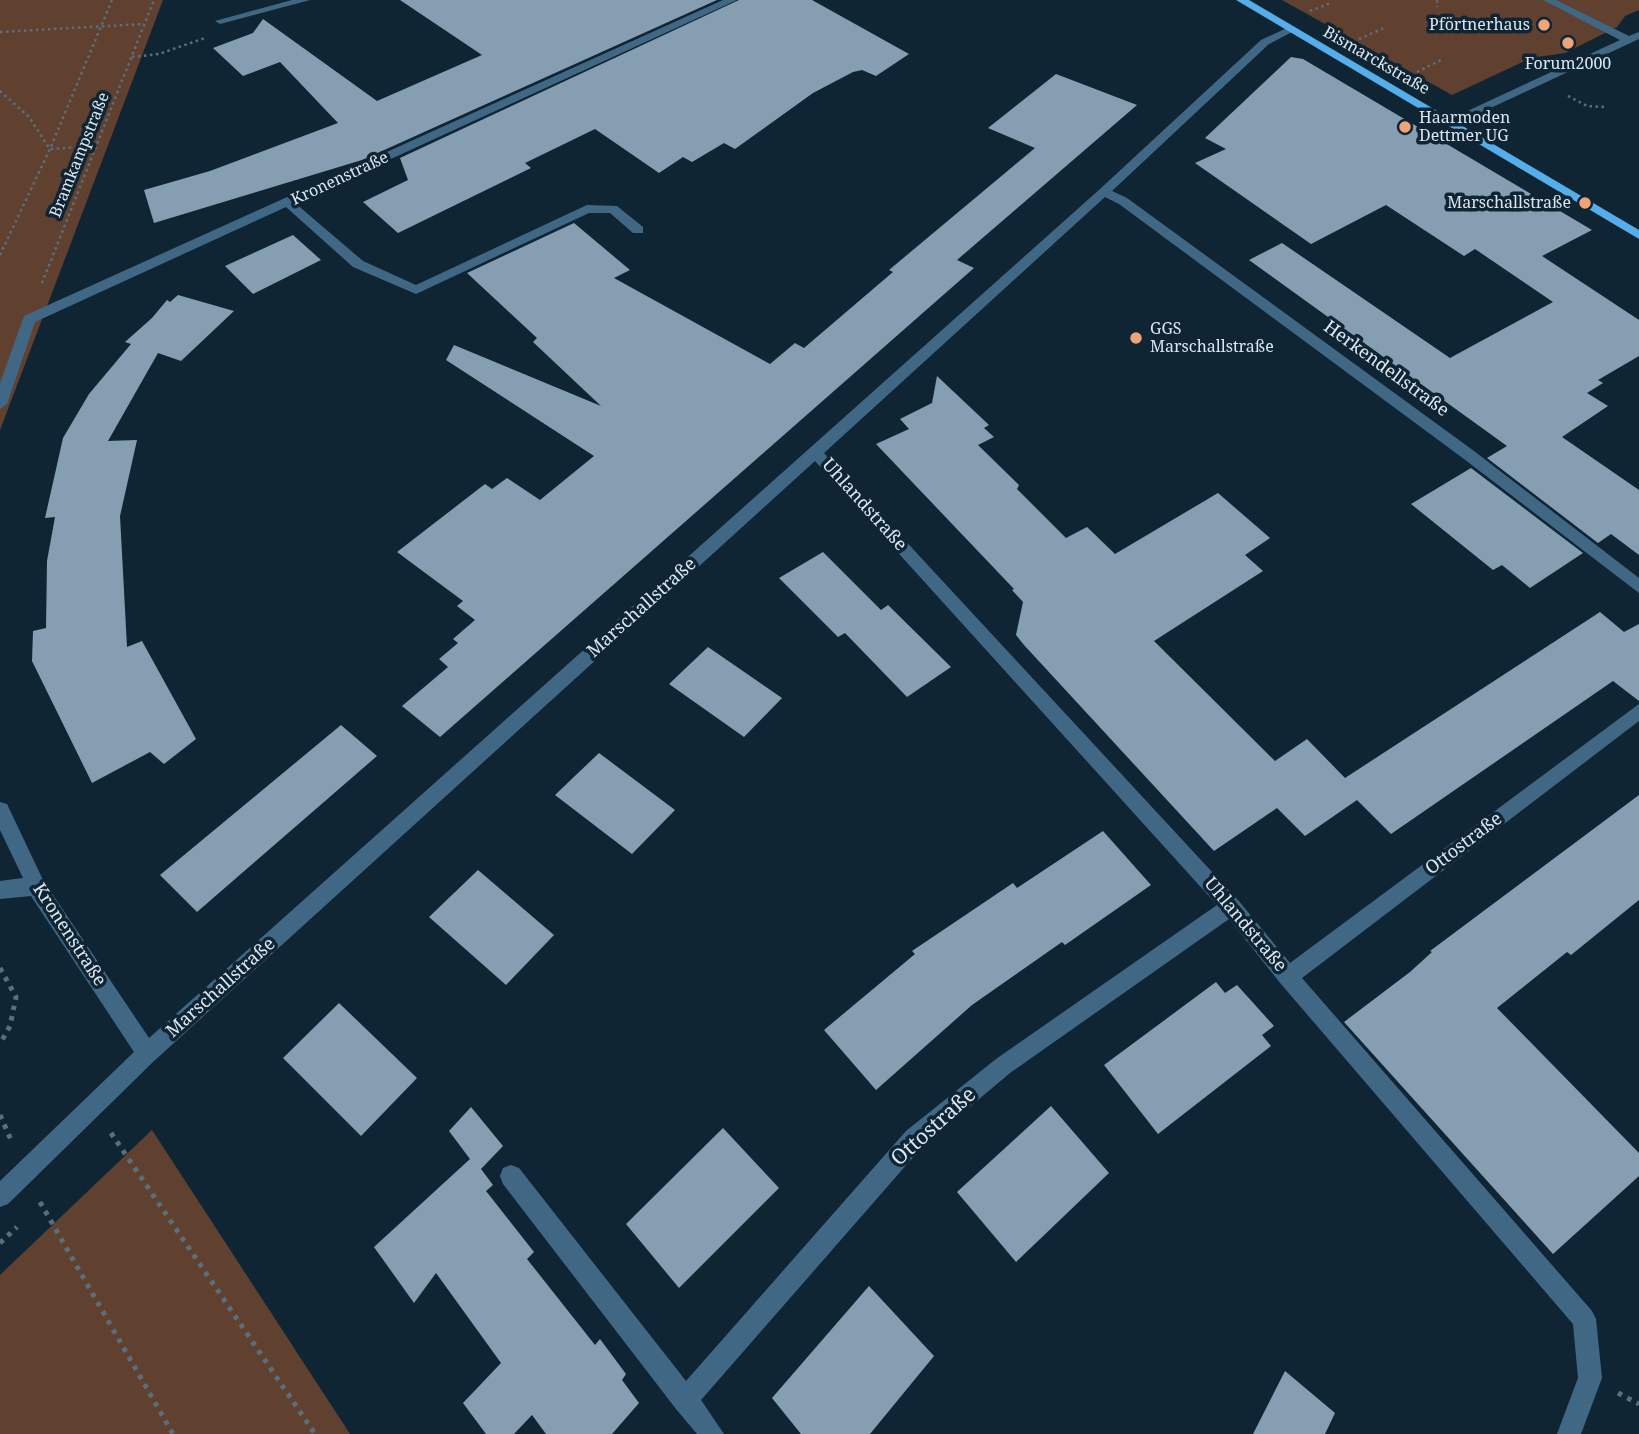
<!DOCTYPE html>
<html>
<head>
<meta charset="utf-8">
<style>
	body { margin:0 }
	canvas { display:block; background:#102534 }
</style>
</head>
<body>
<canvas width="1639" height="1434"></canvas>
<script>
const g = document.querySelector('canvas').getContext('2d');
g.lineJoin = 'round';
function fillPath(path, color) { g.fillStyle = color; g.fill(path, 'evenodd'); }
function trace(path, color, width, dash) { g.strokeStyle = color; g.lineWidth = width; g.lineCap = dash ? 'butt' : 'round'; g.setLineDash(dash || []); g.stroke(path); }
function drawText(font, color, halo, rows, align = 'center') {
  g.font = font + ' "Noto Serif",serif'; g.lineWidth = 7; g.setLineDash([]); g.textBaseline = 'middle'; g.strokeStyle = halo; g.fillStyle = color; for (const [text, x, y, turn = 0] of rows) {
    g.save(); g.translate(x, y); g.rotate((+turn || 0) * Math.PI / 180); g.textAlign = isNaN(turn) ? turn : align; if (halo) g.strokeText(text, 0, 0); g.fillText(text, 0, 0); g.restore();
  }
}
fillPath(new Path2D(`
	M 0,0 L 163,0 L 0,430 Z
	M 1282,0 L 1639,0 L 1639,10 L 1625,16 L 1617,27 L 1565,53 L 1531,58 L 1452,95 Z
	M 152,1130 L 350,1434 L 0,1434 L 0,1275 Z`), '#60412f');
fillPath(new Path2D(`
	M 400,0 L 717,0 L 362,160 L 154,223 L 144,190 L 210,171 L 338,123 L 280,62 L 243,76 L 213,48 L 253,33 L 263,19 L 377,101 L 482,55 Z
	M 739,0 L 812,0 L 909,54 L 876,76 L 862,70 L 853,72 L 813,93 L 735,149 L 724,143 L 692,162 L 683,157 L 659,173 L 595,129 L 525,163 L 531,168 L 398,233 L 363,202 L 408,180 L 400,158 Z
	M 1291,57 L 1303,59 L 1592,230 L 1542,256 L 1639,320 L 1639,356 L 1598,380 L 1603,383 L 1587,393 L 1608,406 L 1562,437 L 1639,490 L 1639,555 L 1611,534 L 1598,543 L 1487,458 L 1507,446 L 1249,260 L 1282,243 L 1450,358 L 1553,302 L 1475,249 L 1464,256 L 1386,205 L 1311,244 L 1195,163 L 1226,149 L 1205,138 Z
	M 1056,74 L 1137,105 L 957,260 L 974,268 L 440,737 L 402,706 L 448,667 L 439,659 L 458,643 L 453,639 L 475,620 L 457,606 L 463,601 L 397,552 L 485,484 L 492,489 L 507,478 L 540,500 L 594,456 L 446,360 L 454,345 L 601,406 L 533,342 L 537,338 L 467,273 L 574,223 L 630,270 L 614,278 L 770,364 L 795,343 L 804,348 L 893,272 L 889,270 L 1035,148 L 988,128 Z
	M 293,235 L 321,260 L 253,294 L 225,266 Z
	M 178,295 L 234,311 L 181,361 L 158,353 L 108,441 L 137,440 L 120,516 L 127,647 L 142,641 L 196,739 L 164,764 L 150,752 L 92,783 L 32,661 L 33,631 L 46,628 L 47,561 L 55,517 L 45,518 L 63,438 L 89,394 L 131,344 L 125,342 L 152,318 L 167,300 L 170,302 Z
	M 937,376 L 989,425 L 984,428 L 994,437 L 978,445 L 1019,485 L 1017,489 L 1066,538 L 1087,527 L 1115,554 L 1218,493 L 1270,538 L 1245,555 L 1263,571 L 1154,641 L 1275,761 L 1307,739 L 1345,778 L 1600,612 L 1624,632 L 1639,624 L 1639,701 L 1613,681 L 1391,834 L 1357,800 L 1305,836 L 1277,808 L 1214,851 L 1024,645 L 1016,635 L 1023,602 L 1012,590 L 1014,589 L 876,444 L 909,429 L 900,419 L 932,403 Z
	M 1471,468 L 1583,553 L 1530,588 L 1502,565 L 1493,570 L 1411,504 Z
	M 823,552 L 881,610 L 888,605 L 951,667 L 907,697 L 845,633 L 838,637 L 779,578 Z
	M 708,647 L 782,698 L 744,737 L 669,684 Z
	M 341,725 L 377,756 L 197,912 L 160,875 Z
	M 599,753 L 675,810 L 632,854 L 555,795 Z
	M 1639,795 L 1639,900 L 1571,955 L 1567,952 L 1497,1008 L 1639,1153 L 1639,1176 L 1553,1254 L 1344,1022 L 1410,972 L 1432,952 L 1430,951 Z
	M 1103,831 L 1151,885 L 1065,945 L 1062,942 L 972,1005 L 876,1090 L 824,1030 L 915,954 L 912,951 L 1013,883 L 1017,888 Z
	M 478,870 L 554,935 L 506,985 L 429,917 Z
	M 1216,982 L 1225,993 L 1237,985 L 1274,1026 L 1262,1035 L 1271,1046 L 1158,1134 L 1104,1065 Z
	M 339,1003 L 417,1078 L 361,1136 L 283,1058 Z
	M 1051,1106 L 1109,1173 L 1016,1262 L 957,1192 Z
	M 471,1107 L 503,1146 L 481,1169 L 493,1185 L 486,1191 L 534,1252 L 527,1259 L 595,1345 L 600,1339 L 626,1374 L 622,1380 L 639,1403 L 612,1434 L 546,1434 L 532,1415 L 514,1434 L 486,1434 L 463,1403 L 501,1363 L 436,1273 L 414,1303 L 374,1247 L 470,1159 L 449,1131 Z
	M 723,1128 L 779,1188 L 679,1288 L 626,1224 Z
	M 869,1286 L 934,1356 L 870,1434 L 801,1434 L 772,1398 Z
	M 1285,1371 L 1335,1413 L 1325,1434 L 1253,1434 Z`), '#869eb1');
trace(new Path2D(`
	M 1437,0 L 1437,7
	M 1310,11 L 1328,4 L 1327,0
	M 0,32 L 144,24
	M 1359,39 L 1384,28
	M 132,57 L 159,54 L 205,38
	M 1417,72 L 1443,59
	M 0,91 L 29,117 L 50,149 L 96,146
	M 1568,96 L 1587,106 L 1604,107
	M 0,255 L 50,149 L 112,0
	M 42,283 L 154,0`), '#5c6e7b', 2.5, [2.5, 3.5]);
trace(new Path2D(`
	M 0,968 L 16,997 L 10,1026 L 0,1044
	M 0,1115 L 11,1140
	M 111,1133 L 315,1434
	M 40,1202 L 173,1434
	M 0,1243 L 17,1227
	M 1618,1393 L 1639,1404`), '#5c6e7b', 5, [4.5, 6]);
fillPath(new Path2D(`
	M 292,0 L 310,0 L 220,24 L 215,21 Z
	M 723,0 L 737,0 L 295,203 L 363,261 L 416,285 L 587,205 L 617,206 L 643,227 L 643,233 L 633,233 L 610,213 L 589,213 L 416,294 L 353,267 L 286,207 L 35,322 L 7,404 L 0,409 L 0,383 L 24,316 Z
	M 1543,0 L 1556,0 L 1629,36 L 1639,32 L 1639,39 L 1454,125 L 1446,125 L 1446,121 L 1620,40 Z
	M 1287,28 L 1296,30 L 1269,44 L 1112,191 L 1127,198 L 1474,451 L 1639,578 L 1639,593 L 1464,459 L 1119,204 L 1105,197 L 824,453 L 1238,900 L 1290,963 L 1639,704 L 1639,721 L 1302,978 L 1592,1311 L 1596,1319 L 1602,1378 L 1581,1434 L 1557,1434 L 1578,1378 L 1573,1324 L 1281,984 L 1229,919 L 1010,1073 L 922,1147 L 701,1400 L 724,1434 L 697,1434 L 676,1409 L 503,1184 L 500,1176 L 503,1168 L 511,1165 L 519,1168 L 686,1381 L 906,1131 L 996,1059 L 1217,905 L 815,461 L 154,1061 L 8,1204 L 0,1207 L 0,1181 L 134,1052 L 31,896 L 0,899 L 0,881 L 23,878 L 0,830 L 0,802 L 7,804 L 43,880 L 149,1038 L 1100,189 L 1261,40 Z`), '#406885');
fillPath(new Path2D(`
	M 1236,0 L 1249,0 L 1639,230 L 1639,239 Z`), '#55adea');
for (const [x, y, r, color] of [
	[1544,25,7,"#efa378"],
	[1568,43,7,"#efa378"],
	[1405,127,7,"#efa378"],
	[1585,203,7,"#efa378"],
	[1136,338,7,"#efa378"]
]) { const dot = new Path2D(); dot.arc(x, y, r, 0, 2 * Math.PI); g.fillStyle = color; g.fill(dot); trace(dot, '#102534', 2.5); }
drawText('16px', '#dae7f1', '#102534', [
	["Pförtnerhaus",1530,25],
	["Forum2000",1568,64,"center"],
	["Haarmoden",1419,118,"left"],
	["Dettmer UG",1419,136,"left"],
	["Marschallstraße",1571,203],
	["GGS",1150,329,"left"],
	["Marschallstraße",1150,347,"left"]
], 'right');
drawText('16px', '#dae7f1', '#102534', [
	["Bismarckstraße",1376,61,30],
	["Bramkampstraße",80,155,-68],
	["Kronenstraße",340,179,-25]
]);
drawText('18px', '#dae7f1', '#102534', [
	["Herkendellstraße",1386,369,36],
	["Uhlandstraße",864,505,48],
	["Marschallstraße",642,608,-42],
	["Ottostraße",1464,844,-37],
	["Uhlandstraße",1245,925,50],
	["Kronenstraße",69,935,57],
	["Marschallstraße",221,988,-42]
]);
drawText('21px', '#dae7f1', '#102534', [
	["Ottostraße",934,1127,-42]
]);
</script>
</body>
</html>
